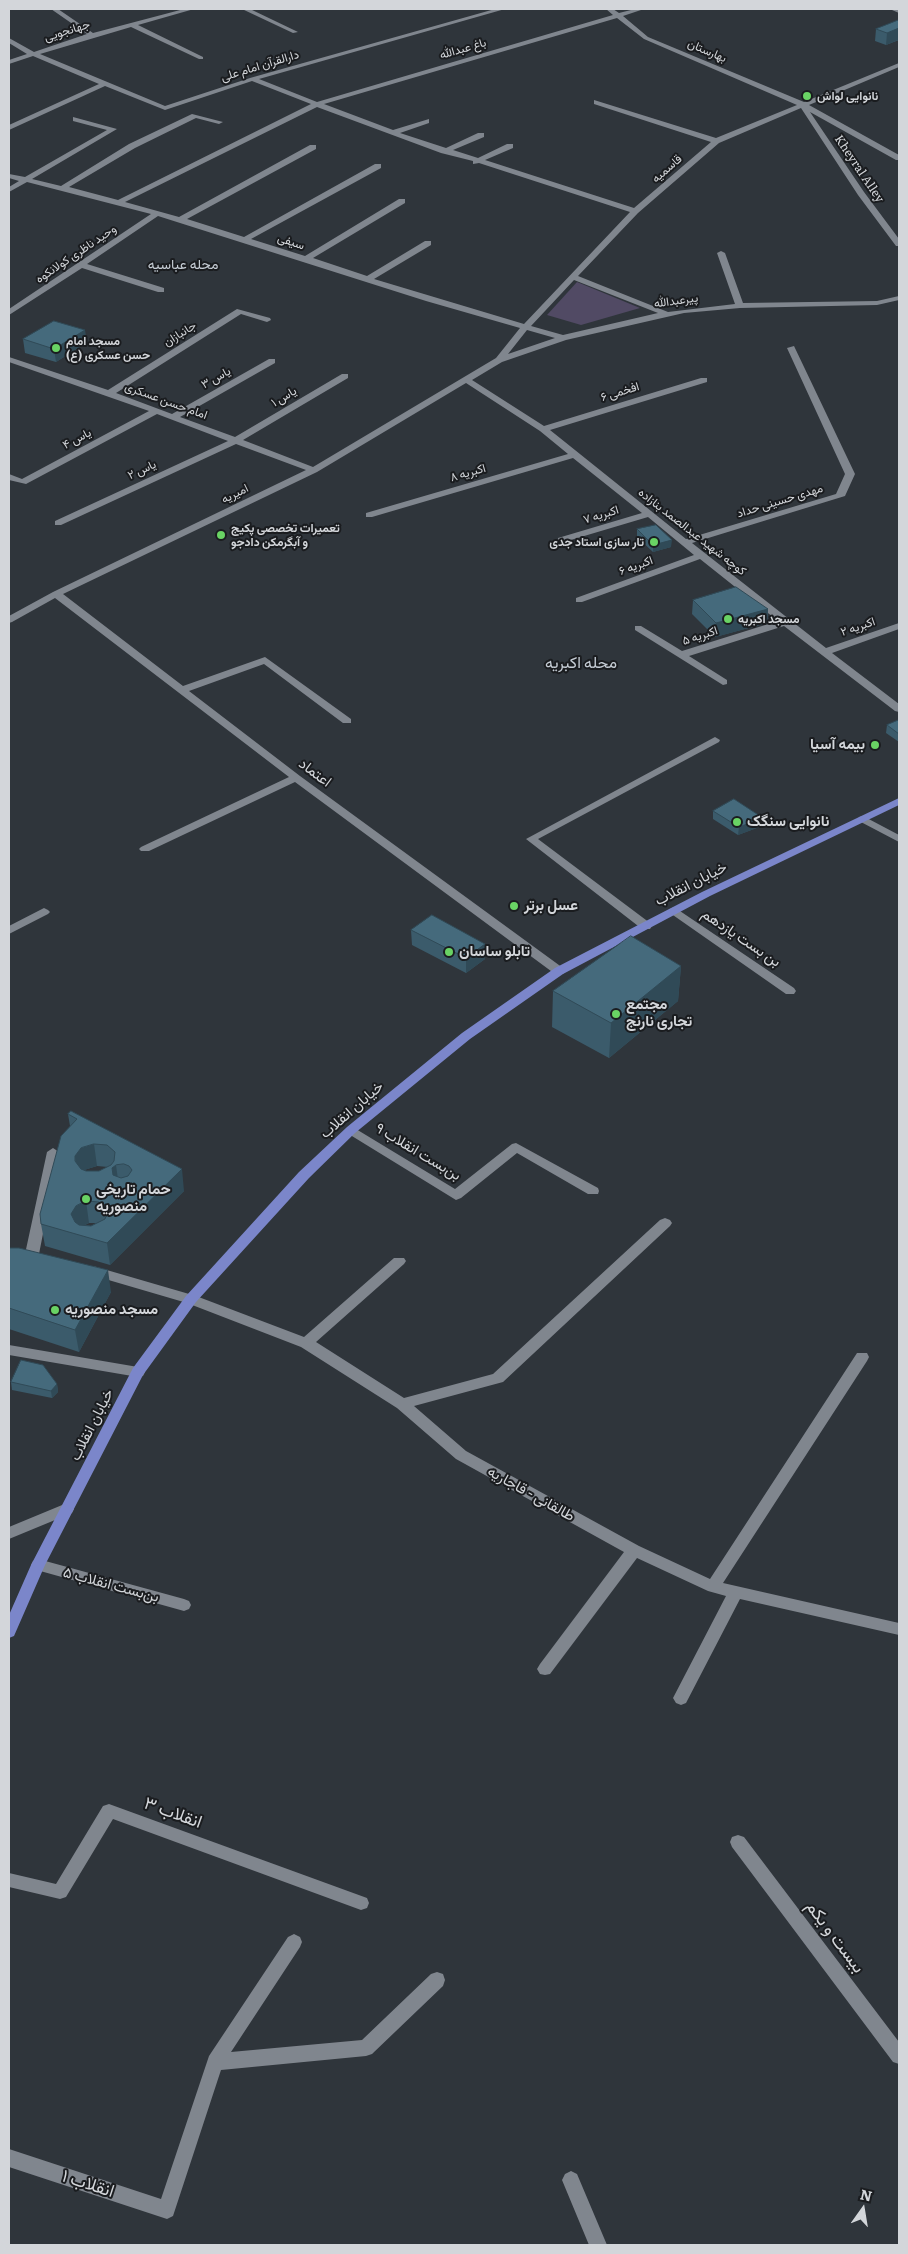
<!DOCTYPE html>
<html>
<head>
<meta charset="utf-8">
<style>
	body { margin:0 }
	#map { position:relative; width:908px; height:2254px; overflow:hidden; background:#2f353b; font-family:Literata,serif }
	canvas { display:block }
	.frame { position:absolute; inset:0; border:10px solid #d3d6da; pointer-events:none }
	.north { position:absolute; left:838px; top:2184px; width:50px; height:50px; -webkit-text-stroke:4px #1a1c1f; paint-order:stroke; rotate:13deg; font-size:14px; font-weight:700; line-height:20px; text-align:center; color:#d3d6da }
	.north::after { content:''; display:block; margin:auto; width:18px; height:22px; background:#d3d6da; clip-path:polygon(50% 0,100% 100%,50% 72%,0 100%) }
</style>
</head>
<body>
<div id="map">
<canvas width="908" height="2254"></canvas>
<div class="frame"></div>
<div class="north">N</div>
</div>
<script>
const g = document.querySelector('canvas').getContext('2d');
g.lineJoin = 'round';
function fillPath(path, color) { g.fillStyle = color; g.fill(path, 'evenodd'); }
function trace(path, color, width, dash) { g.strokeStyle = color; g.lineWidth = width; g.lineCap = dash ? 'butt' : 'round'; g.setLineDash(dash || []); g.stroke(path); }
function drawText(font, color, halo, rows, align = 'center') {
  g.font = font + ' Literata,Vazirmatn,serif'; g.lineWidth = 4; g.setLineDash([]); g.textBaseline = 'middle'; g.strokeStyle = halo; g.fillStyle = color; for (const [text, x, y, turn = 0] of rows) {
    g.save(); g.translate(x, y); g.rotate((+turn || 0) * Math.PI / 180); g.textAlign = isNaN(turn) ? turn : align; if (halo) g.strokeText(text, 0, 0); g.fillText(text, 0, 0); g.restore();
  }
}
fillPath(new Path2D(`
	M 577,282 L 640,308 L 581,325 L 547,315 Z`), '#514a64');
fillPath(new Path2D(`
	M 51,9 L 58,9 L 93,33 L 184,9 L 194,9 L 138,25 L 203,57 L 203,59 L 199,59 L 131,27 L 40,54 L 165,106 L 250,78 L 495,9 L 505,9 L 259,79 L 317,102 L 613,15 L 606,9 L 613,9 L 619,13 L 635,9 L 644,9 L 623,16 L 648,37 L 804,102 L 899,63 L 899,67 L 809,105 L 899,155 L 899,160 L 896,160 L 810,112 L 864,192 L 899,239 L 899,246 L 896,246 L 858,195 L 801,108 L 719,143 L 638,213 L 578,276 L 668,312 L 735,304 L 717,253 L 721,251 L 725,253 L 743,303 L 877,301 L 899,296 L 899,300 L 877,305 L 740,308 L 684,313 L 566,340 L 502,362 L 472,380 L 544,426 L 701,378 L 707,378 L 707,382 L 550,430 L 686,539 L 836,494 L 845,474 L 787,348 L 794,346 L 855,474 L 845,496 L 692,543 L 826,648 L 899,623 L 899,629 L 832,653 L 899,704 L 899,712 L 895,711 L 784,626 L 689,656 L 727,680 L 727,684 L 723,685 L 635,630 L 635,626 L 641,626 L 682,651 L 778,621 L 700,559 L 582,602 L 576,602 L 576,598 L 694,555 L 648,517 L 564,542 L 558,542 L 558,538 L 642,513 L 573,458 L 372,517 L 366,517 L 366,513 L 568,454 L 540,431 L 466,383 L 317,472 L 63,594 L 183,686 L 265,657 L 351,719 L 351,723 L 343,723 L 264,664 L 189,691 L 300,776 L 563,968 L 565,971 L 563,974 L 555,974 L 295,782 L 149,851 L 141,851 L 139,849 L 141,847 L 289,777 L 55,598 L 12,622 L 9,623 L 9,616 L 53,592 L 306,470 L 236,444 L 61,525 L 55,525 L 55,521 L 228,441 L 157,414 L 26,484 L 9,480 L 9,474 L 22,479 L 149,411 L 9,362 L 9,357 L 108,390 L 237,309 L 270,318 L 271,320 L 267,322 L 241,314 L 116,393 L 172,414 L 269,359 L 275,359 L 275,363 L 180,417 L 235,437 L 342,374 L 348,374 L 348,378 L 243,440 L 313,467 L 496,358 L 520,328 L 426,301 L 158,216 L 87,264 L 164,288 L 164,292 L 158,292 L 82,268 L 9,315 L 9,309 L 151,214 L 27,182 L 9,192 L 9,187 L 19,181 L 9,178 L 9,174 L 25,177 L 107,130 L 73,121 L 73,117 L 117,129 L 32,179 L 61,186 L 129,144 L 192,114 L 223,122 L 219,124 L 196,118 L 135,148 L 69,187 L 118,200 L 311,104 L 252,81 L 165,110 L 105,86 L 9,130 L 9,125 L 99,84 L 33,56 L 9,64 L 9,60 L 27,54 L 9,43 L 9,38 L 34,52 L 87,34 ZM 617,18 L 644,39 L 797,105 L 716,138 L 594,100 L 594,104 L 711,142 L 634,208 L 485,160 L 513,148 L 513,144 L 507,144 L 478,158 L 453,150 L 484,137 L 484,133 L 478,133 L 446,148 L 400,133 L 429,123 L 429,119 L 393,130 L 324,104 ZM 317,107 L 441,153 L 473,161 L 473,164 L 479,163 L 630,212 L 524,324 L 374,279 L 431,245 L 431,241 L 425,241 L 367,276 L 313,258 L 405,203 L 405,199 L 399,199 L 305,256 L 251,239 L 381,168 L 381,164 L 375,164 L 244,237 L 187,219 L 316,149 L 316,145 L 310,145 L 179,217 L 125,202 ZM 574,280 L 658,313 L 563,335 L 531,326 ZM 527,330 L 555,338 L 508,354 Z
	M 242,9 L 250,9 L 298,32 L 293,33 Z
	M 891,9 L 899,9 L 899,13 L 892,10 Z
	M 715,737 L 720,740 L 719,742 L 538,839 L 650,923 L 652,926 L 650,929 L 642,929 L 526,839 Z
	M 863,816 L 899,835 L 899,842 L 859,821 L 858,819 L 859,817 Z
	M 674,907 L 794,988 L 796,991 L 794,994 L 786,994 L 670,913 L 668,911 L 670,909 Z
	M 44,908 L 48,910 L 50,912 L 48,914 L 9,934 L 9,926 Z
	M 351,1126 L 455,1189 L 512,1144 L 516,1143 L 598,1188 L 599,1191 L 598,1194 L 588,1194 L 517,1153 L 461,1198 L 456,1200 L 347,1133 L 345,1130 Z
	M 53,1148 L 59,1152 L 39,1254 L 37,1257 L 27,1257 L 25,1254 L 47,1152 Z
	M 665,1218 L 670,1220 L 672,1223 L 670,1226 L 503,1382 L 414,1406 L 466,1451 L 639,1546 L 710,1579 L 857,1353 L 867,1353 L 869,1357 L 867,1361 L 723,1583 L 899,1623 L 899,1635 L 740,1599 L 686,1703 L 681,1705 L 676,1703 L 673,1698 L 726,1596 L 708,1591 L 637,1558 L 550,1674 L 545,1675 L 540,1674 L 537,1669 L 540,1664 L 624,1552 L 456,1459 L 397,1408 L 301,1347 L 187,1303 L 88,1274 L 86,1271 L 88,1268 L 93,1266 L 196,1296 L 304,1337 L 394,1258 L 404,1258 L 406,1261 L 404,1264 L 316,1342 L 404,1398 L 493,1374 L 660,1220 Z
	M 9,1345 L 138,1367 L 143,1368 L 145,1372 L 143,1376 L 138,1377 L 9,1355 Z
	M 67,1503 L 72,1505 L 74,1509 L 72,1513 L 9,1539 L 9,1527 Z
	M 38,1559 L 184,1599 L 189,1601 L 191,1605 L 189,1609 L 184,1611 L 33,1569 L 31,1565 L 33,1561 Z
	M 109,1804 L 367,1898 L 369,1903 L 367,1908 L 361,1910 L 113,1819 L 66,1897 L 60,1899 L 9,1887 L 9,1873 L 56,1884 L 103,1806 Z
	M 738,1835 L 744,1837 L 899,2042 L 899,2064 L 893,2062 L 732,1847 L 730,1842 L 732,1837 Z
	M 294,1934 L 300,1937 L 302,1942 L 300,1947 L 231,2052 L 362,2040 L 431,1974 L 437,1972 L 443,1974 L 445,1980 L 443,1986 L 372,2054 L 366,2056 L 221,2070 L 173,2216 L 167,2219 L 9,2167 L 9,2149 L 161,2199 L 209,2056 L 288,1937 Z
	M 571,2171 L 577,2174 L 607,2245 L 589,2245 L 562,2180 L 565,2174 Z`), '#80868e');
fillPath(new Path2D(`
	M 899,798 L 899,805 L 710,896 L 563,974 L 470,1039 L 355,1133 L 309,1178 L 196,1302 L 143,1375 L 45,1565 L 14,1636 L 9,1638 L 9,1615 L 31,1565 L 133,1368 L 186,1296 L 299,1172 L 347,1127 L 462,1033 L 555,968 L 702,892 Z`), '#7b86ca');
fillPath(new Path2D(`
	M 899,20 L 899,40 L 886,45 L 875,41 L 876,29 Z
	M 85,330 L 86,343 L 56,362 L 25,353 L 23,339 Z
	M 637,529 L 671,547 L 653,552 L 637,537 Z
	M 693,600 L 768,609 L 767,623 L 715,637 L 692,614 Z
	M 899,720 L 899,742 L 886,733 L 887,725 Z
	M 713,811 L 762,826 L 738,835 L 713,819 Z
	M 411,930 L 485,959 L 466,973 L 412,945 Z
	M 681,966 L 678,1001 L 609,1058 L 552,1027 L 553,991 Z
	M 71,1111 L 184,1191 L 110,1265 L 45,1246 L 41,1224 L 70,1126 L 68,1114 ZM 97,1166 L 108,1167 L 99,1171 L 86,1171 L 84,1170 ZM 89,1223 L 96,1223 L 91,1226 L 85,1225 Z
	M 9,1248 L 111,1292 L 79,1352 L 9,1329 Z
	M 11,1382 L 57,1384 L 58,1392 L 52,1398 L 12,1390 Z`), '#3b5b6b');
fillPath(new Path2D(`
	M 899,28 L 898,40 L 886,45 L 887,33 Z
	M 85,330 L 86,343 L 56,362 L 54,349 Z
	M 672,540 L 671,547 L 653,552 L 653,545 Z
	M 768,609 L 767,623 L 715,637 L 716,623 Z
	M 763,818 L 762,826 L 738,835 L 739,827 Z
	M 485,944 L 485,959 L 466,973 L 466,958 Z
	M 681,966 L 678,1001 L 609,1058 L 611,1023 Z
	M 94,1144 L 97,1166 L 84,1170 L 78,1183 L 75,1156 L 81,1148 Z
	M 116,1165 L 119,1187 L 115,1190 L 112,1168 Z
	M 182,1169 L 184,1191 L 110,1265 L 107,1243 Z
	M 86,1201 L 89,1223 L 79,1228 L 76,1234 L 71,1214 L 76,1206 Z
	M 108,1270 L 111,1292 L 79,1352 L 75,1330 Z
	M 57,1384 L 58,1392 L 52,1398 L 51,1391 Z`), '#304a57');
const building = new Path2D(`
	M 899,20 L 899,28 L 887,33 L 876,29 Z
	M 54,321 L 85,330 L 54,349 L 23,339 Z
	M 656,525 L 672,540 L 653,545 L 637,529 Z
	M 736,587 L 768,609 L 716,623 L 693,600 Z
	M 899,720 L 899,734 L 887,725 Z
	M 734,799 L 763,818 L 739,827 L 713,811 Z
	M 432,915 L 485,944 L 466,958 L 411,930 Z
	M 631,936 L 681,966 L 611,1023 L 553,991 Z
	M 71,1111 L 182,1169 L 107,1243 L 41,1224 L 40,1214 L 61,1136 L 77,1119 L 68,1114 ZM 94,1144 L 107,1145 L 115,1152 L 114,1161 L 111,1165 L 99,1171 L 86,1171 L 81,1169 L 75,1161 L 75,1156 L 81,1148 ZM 124,1164 L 129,1166 L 132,1170 L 128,1176 L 121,1178 L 113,1175 L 112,1168 L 116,1165 ZM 86,1201 L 99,1202 L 108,1211 L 105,1219 L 91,1226 L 79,1225 L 75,1222 L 71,1214 L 76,1206 Z
	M 9,1248 L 19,1248 L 108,1270 L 75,1330 L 9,1308 Z
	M 21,1360 L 43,1365 L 57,1384 L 51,1391 L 11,1382 Z`);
fillPath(building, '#456a7c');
trace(building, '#304a57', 1);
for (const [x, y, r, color] of [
	[807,96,5,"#69d364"],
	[56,348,5,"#69d364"],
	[221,535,5,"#69d364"],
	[654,542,5,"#69d364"],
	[728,619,5,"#69d364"],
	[875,745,5,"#69d364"],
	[737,822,5,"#69d364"],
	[514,906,5,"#69d364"],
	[449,952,5,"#69d364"],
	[616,1014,5,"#69d364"],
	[86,1199,5,"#69d364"],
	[55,1310,5,"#69d364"]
]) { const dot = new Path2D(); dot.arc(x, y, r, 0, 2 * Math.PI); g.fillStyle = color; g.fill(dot); trace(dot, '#1a1c1f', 2); }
drawText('12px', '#d3d6da', '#1a1c1f', [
	["جهانجویی",67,31,-17],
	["باغ عبدالله",463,49,-16],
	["بهارستان",707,51,23],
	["دارالقرآن امام علی",260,66,-17],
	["قاسمیه",667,169,-41],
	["Kheyral Alley",859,169,56],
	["سیفی",291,242,18],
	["وحید ناظری کولانکوه",76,254,-34],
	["پیرعبدالله",676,301,-8],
	["جانبازان",180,334,-32],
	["یاس ۳",216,378,-29],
	["افخمی ۶",620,392,-17],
	["یاس ۱",284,397,-31],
	["امام حسن عسکری",166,401,20],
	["یاس ۴",77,439,-28],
	["یاس ۲",142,470,-25],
	["اکبریه ۸",468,473,-16],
	["امیریه",235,494,-26],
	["مهدی حسینی حداد",780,501,-17],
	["اکبریه ۷",601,515,-17],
	["کوچه شهید عبدالصمد بنازاده",692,532,38],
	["اکبریه ۶",636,566,-20],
	["اکبریه ۲",858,627,-19],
	["اکبریه ۵",700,636,-18]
]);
drawText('bold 12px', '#d3d6da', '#1a1c1f', [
	["نانوایی لواش",817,96],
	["مسجد امام",66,341],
	["حسن عسکری (ع)",66,355],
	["تعمیرات تخصصی پکیج",231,528],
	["و آبگرمکن دادجو",231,542],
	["تار سازی استاد جدی",644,542,"right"],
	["مسجد اکبریه",738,619]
], 'left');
drawText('14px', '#c5ccd4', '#1a1c1f', [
	["محله عباسیه",183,265]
]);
drawText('bold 15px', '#d3d6da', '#1a1c1f', [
	["بیمه آسیا",865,745,"right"],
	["نانوایی سنگک",747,822],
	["عسل برتر",524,906],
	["تابلو ساسان",459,952],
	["مجتمع",626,1005],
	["تجاری نارنج",626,1022],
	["حمام تاریخی",96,1190],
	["منصوریه",96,1207],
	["مسجد منصوریه",65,1310]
], 'left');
drawText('15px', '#d3d6da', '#1a1c1f', [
	["اعتماد",315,773,37],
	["خیابان انقلاب",691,884,-27],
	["بن بست یازدهم",741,938,34],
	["خیابان انقلاب",352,1110,-41],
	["بن‌بست انقلاب ۹",418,1152,31],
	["خیابان انقلاب",92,1425,-63],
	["طالقانی - قاجاریه",531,1494,29],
	["بن‌بست انقلاب ۵",111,1585,15]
]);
drawText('16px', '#c5ccd4', '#1a1c1f', [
	["محله اکبریه",581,663]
]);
drawText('18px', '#d3d6da', '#1a1c1f', [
	["انقلاب ۳",173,1813,20],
	["بیست و یکم",835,1937,53],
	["انقلاب ۱",88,2184,18]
]);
</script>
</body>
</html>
